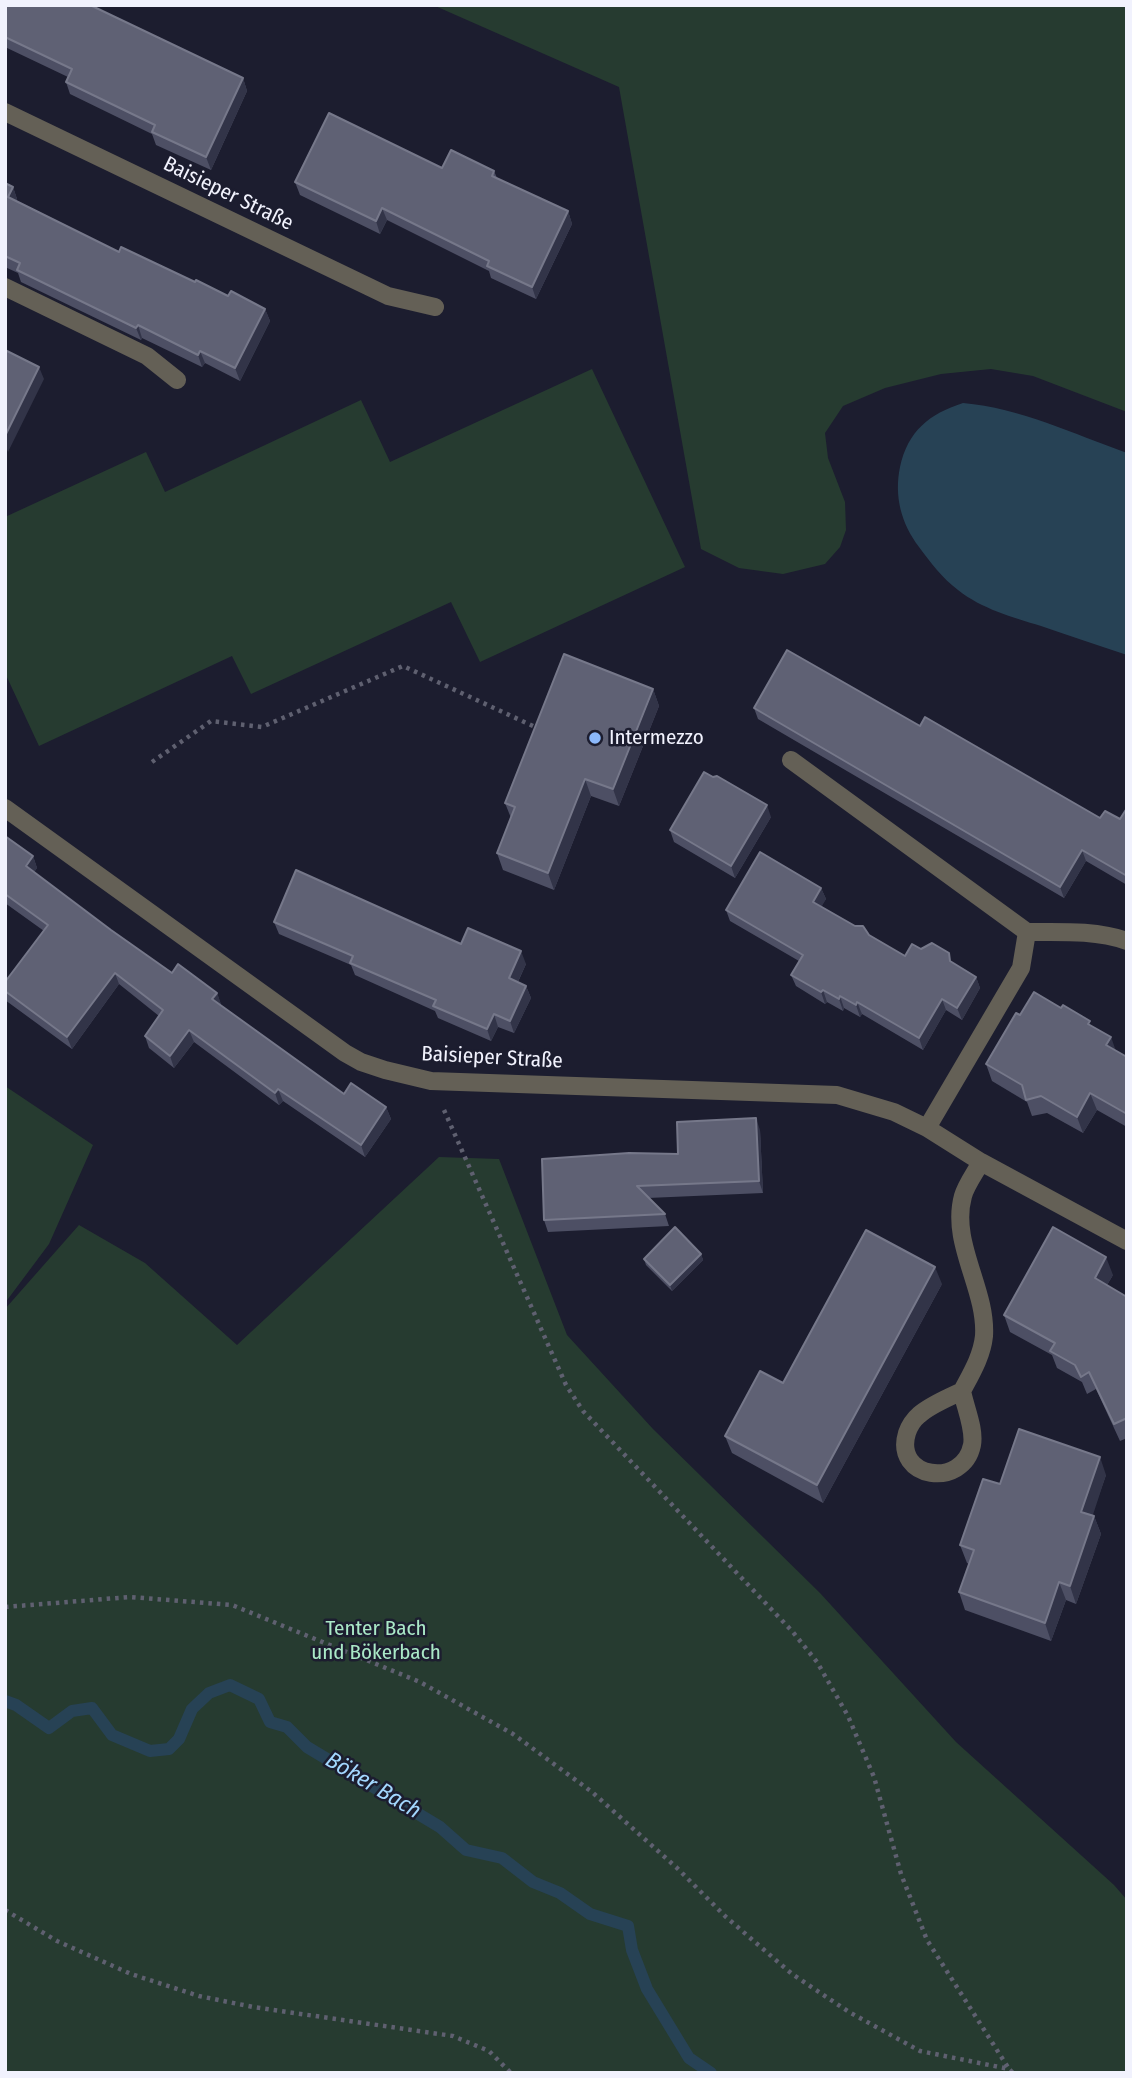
<!DOCTYPE html>
<html>
<head>
<meta charset="utf-8">
<style>
	body { margin:0 }
	#map { position:relative; width:1132px; height:2078px; overflow:hidden; background:#1c1d2f; font-family:"Fira Sans Condensed",sans-serif }
	canvas { display:block }
	.frame { position:absolute; inset:0; border:7px solid #f1f2fd; pointer-events:none }
</style>
</head>
<body>
<div id="map">
<canvas width="1132" height="2078"></canvas>
<div class="frame"></div>
</div>
<script>
const g = document.querySelector('canvas').getContext('2d');
g.lineJoin = 'round';
function fillPath(path, color) { g.fillStyle = color; g.fill(path, 'evenodd'); }
function trace(path, color, width, dash) { g.strokeStyle = color; g.lineWidth = width; g.lineCap = dash ? 'butt' : 'round'; g.setLineDash(dash || []); g.stroke(path); }
function drawText(font, color, halo, rows, align = 'center') {
  g.font = font + ' "Fira Sans Condensed",sans-serif'; g.lineWidth = 5; g.setLineDash([]); g.textBaseline = 'middle'; g.strokeStyle = halo; g.fillStyle = color; for (const [text, x, y, turn = 0] of rows) {
    g.save(); g.translate(x, y); g.rotate((+turn || 0) * Math.PI / 180); g.textAlign = isNaN(turn) ? turn : align; if (halo) g.strokeText(text, 0, 0); g.fillText(text, 0, 0); g.restore();
  }
}
fillPath(new Path2D(`
	M 433,5 L 1127,5 L 1127,412 L 1033,376 L 991,369 L 941,374 L 885,388 L 843,406 L 825,433 L 828,458 L 845,502 L 846,530 L 840,547 L 825,564 L 783,574 L 739,568 L 701,549 L 619,87 Z
	M 592,369 L 685,567 L 480,662 L 451,602 L 251,694 L 232,656 L 39,746 L 5,673 L 5,517 L 146,452 L 165,492 L 361,400 L 390,462 Z
	M 5,1086 L 93,1145 L 49,1244 L 5,1303 Z
	M 439,1157 L 499,1159 L 567,1335 L 653,1429 L 820,1593 L 956,1742 L 1114,1885 L 1127,1900 L 1127,2073 L 5,2073 L 5,1309 L 79,1225 L 145,1263 L 237,1345 Z`), '#263b30');
fillPath(new Path2D(`
	M 963,403 C 1020,408 1074,434 1127,453 L 1127,655 C 1098,645 1069,636 1041,626 C 1012,617 982,609 958,590 C 942,578 931,563 919,547 C 901,523 894,496 900,467 C 908,431 929,414 963,403 Z`), '#274255');
trace(new Path2D(`
	M 5,1701 L 16,1705 L 49,1728 L 72,1711 L 92,1708 L 112,1735 L 150,1751 L 169,1749 L 179,1739 L 192,1709 L 209,1693 L 230,1685 L 259,1699 L 270,1722 L 287,1727 L 307,1747 L 440,1827 L 466,1850 L 502,1858 L 533,1882 L 560,1893 L 590,1914 L 628,1926 L 632,1950 L 647,1989 L 689,2058 L 711,2073`), '#274255', 12);
trace(new Path2D(`
	M 152,762 L 211,721 L 262,727 L 403,666 L 533,726
	M 444,1110 L 566,1385 L 583,1411 L 792,1631 L 817,1662 L 848,1716 L 874,1777 L 901,1874 L 927,1940 L 1009,2069
	M 5,1607 L 130,1597 L 232,1605 L 420,1682 L 513,1734 L 592,1792 L 677,1868 L 726,1917 L 792,1974 L 849,2012 L 920,2051 L 1009,2069 L 1013,2073
	M 5,1910 L 57,1941 L 131,1974 L 199,1996 L 253,2007 L 453,2036 L 489,2051 L 511,2073`), '#5f6070', 4.5, [3.5, 5]);
trace(new Path2D(`
	M 5,112 L 388,296 L 435,307
	M 5,287 L 147,356 L 177,380
	M 791,760 L 1027,932
	M 5,808 L 345,1053 L 361,1062 L 385,1070 L 431,1081 L 837,1095 L 894,1112 L 927,1128 L 981,1162 L 1127,1241
	M 927,1128 L 1021,968 L 1027,932 C 1060,932 1096,930 1127,941
	M 962,1391 C 948,1398 930,1405 919,1415 C 914,1419 909,1427 907,1433 C 893,1479 963,1489 972,1445 C 975,1429 965,1407 962,1391 C 971,1374 982,1356 984,1336 C 987,1289 950,1243 963,1196 C 966,1185 975,1173 981,1162`), '#646056', 18);
fillPath(new Path2D(`
	M 5,5 L 243,78 L 247,91 L 211,170 L 156,145 L 152,134 L 70,94 L 66,82 L 68,77 L 5,47 Z
	M 442,168 L 494,171 L 497,178 L 568,211 L 572,224 L 536,299 L 491,278 L 489,271 L 387,220 L 380,234 L 300,195 L 295,182 Z
	M 5,183 L 13,187 L 17,199 L 16,201 L 119,252 L 228,296 L 265,309 L 270,321 L 240,381 L 205,363 L 202,367 L 142,338 L 141,340 L 21,282 L 18,273 L 5,267 Z
	M 653,689 L 659,706 L 619,806 L 591,796 L 554,890 L 503,870 L 497,853 L 511,818 L 505,803 Z
	M 754,708 L 920,726 L 1100,818 L 1120,819 L 1127,808 L 1127,885 L 1086,861 L 1064,898 L 758,719 Z
	M 771,817 L 735,878 L 674,842 L 670,830 Z
	M 5,836 L 33,856 L 37,868 L 34,872 L 111,930 L 172,973 L 217,993 L 221,1005 L 344,1094 L 386,1107 L 391,1119 L 365,1157 L 283,1101 L 279,1105 L 194,1042 L 174,1068 L 149,1048 L 145,1036 L 159,1016 L 119,984 L 72,1049 L 5,1000 L 5,982 L 44,931 L 5,903 Z
	M 821,888 L 826,899 L 821,906 L 905,956 L 921,949 L 953,963 L 976,977 L 980,988 L 962,1020 L 946,1010 L 923,1050 L 862,1014 L 860,1017 L 844,1008 L 843,1011 L 827,1002 L 825,1004 L 796,986 L 791,975 L 799,961 L 730,921 L 726,910 Z
	M 274,922 L 461,944 L 526,964 L 518,982 L 526,986 L 531,998 L 514,1033 L 498,1027 L 491,1041 L 438,1018 L 435,1011 L 355,975 L 351,965 L 279,934 Z
	M 1061,1008 L 1091,1026 L 1116,1051 L 1127,1057 L 1127,1127 L 1097,1110 L 1083,1133 L 1047,1113 L 1032,1116 L 1027,1102 L 992,1081 L 986,1064 L 1020,1015 Z
	M 760,1130 L 763,1193 L 648,1198 L 665,1214 L 669,1226 L 548,1232 L 544,1220 L 678,1154 Z
	M 701,1254 L 703,1260 L 672,1291 L 646,1265 L 644,1259 Z
	M 1113,1275 L 1107,1285 L 1127,1297 L 1127,1438 L 1120,1441 L 1096,1389 L 1087,1394 L 1082,1382 L 1057,1368 L 1052,1355 L 1010,1332 L 1004,1315 Z
	M 942,1284 L 823,1503 L 732,1453 L 725,1436 L 783,1383 Z
	M 1106,1475 L 1092,1515 L 1094,1516 L 1101,1534 L 1076,1604 L 1066,1600 L 1051,1641 L 965,1610 L 959,1592 L 969,1564 L 967,1563 L 960,1545 L 1000,1484 Z`), '#4d4f64');
fillPath(new Path2D(`
	M 243,78 L 247,91 L 211,170 L 206,157 Z
	M 13,187 L 17,199 L 12,210 L 8,197 Z
	M 382,208 L 387,220 L 380,234 L 376,221 Z
	M 568,211 L 572,224 L 536,299 L 532,287 Z
	M 265,309 L 270,321 L 240,381 L 235,368 Z
	M 138,325 L 142,338 L 141,340 L 136,328 Z
	M 200,351 L 205,363 L 202,367 L 198,355 Z
	M 39,367 L 44,379 L 8,452 L 5,444 L 5,436 Z
	M 653,689 L 659,706 L 619,806 L 613,789 Z
	M 585,779 L 591,796 L 554,890 L 548,873 Z
	M 767,805 L 771,817 L 735,878 L 731,866 Z
	M 1082,850 L 1086,861 L 1064,898 L 1060,887 Z
	M 33,856 L 37,868 L 30,878 L 26,866 Z
	M 821,888 L 826,899 L 818,913 L 813,902 Z
	M 521,951 L 526,964 L 514,990 L 509,978 Z
	M 115,973 L 119,984 L 72,1049 L 67,1037 Z
	M 976,977 L 980,988 L 962,1020 L 957,1008 Z
	M 526,986 L 531,998 L 514,1033 L 510,1021 Z
	M 823,990 L 827,1002 L 825,1004 L 821,992 Z
	M 217,993 L 221,1004 L 216,1011 L 212,999 Z
	M 840,996 L 844,1008 L 843,1011 L 839,999 Z
	M 942,999 L 946,1010 L 923,1050 L 919,1038 Z
	M 857,1002 L 862,1014 L 860,1017 L 856,1005 Z
	M 494,1014 L 498,1027 L 491,1041 L 487,1029 Z
	M 189,1030 L 194,1042 L 174,1068 L 170,1056 Z
	M 1111,1037 L 1117,1054 L 1106,1045 Z
	M 278,1089 L 283,1101 L 279,1105 L 275,1093 Z
	M 1090,1093 L 1097,1110 L 1083,1133 L 1077,1117 Z
	M 386,1107 L 391,1119 L 365,1157 L 361,1145 Z
	M 756,1118 L 760,1130 L 763,1193 L 759,1181 Z
	M 701,1254 L 703,1260 L 672,1291 L 670,1285 Z
	M 1106,1257 L 1113,1275 L 1101,1295 L 1095,1278 Z
	M 935,1267 L 942,1284 L 823,1503 L 817,1485 Z
	M 1100,1457 L 1106,1475 L 1088,1530 L 1081,1512 Z
	M 1094,1516 L 1101,1534 L 1076,1604 L 1070,1586 Z
	M 1059,1582 L 1066,1600 L 1051,1641 L 1045,1623 Z`), '#323448');
const building = new Path2D(`
	M 5,5 L 90,5 L 243,78 L 206,157 L 152,132 L 155,125 L 66,82 L 72,69 L 5,37 Z
	M 329,113 L 442,168 L 451,150 L 494,171 L 492,176 L 568,211 L 532,287 L 487,266 L 489,261 L 382,208 L 376,221 L 295,182 Z
	M 5,183 L 13,187 L 8,197 L 119,252 L 121,247 L 195,282 L 196,280 L 228,296 L 231,291 L 265,309 L 235,368 L 200,351 L 198,355 L 138,325 L 136,328 L 17,270 L 20,263 L 5,256 Z
	M 5,350 L 39,367 L 5,436 Z
	M 787,650 L 920,726 L 925,717 L 1100,818 L 1105,811 L 1120,819 L 1127,808 L 1127,876 L 1082,850 L 1060,887 L 754,708 Z
	M 564,654 L 653,689 L 613,789 L 585,779 L 548,873 L 497,853 L 515,807 L 505,803 Z
	M 704,772 L 713,777 L 717,776 L 767,805 L 731,866 L 670,830 Z
	M 5,836 L 33,856 L 26,866 L 111,930 L 172,973 L 178,964 L 217,993 L 212,999 L 344,1094 L 351,1083 L 386,1107 L 361,1145 L 278,1089 L 275,1093 L 189,1030 L 170,1056 L 145,1036 L 163,1010 L 115,973 L 67,1037 L 5,991 L 5,982 L 48,925 L 5,894 Z
	M 760,852 L 821,888 L 813,902 L 855,926 L 863,926 L 869,935 L 905,956 L 912,944 L 921,949 L 932,943 L 949,953 L 950,961 L 976,977 L 957,1008 L 942,999 L 919,1038 L 857,1002 L 856,1005 L 840,996 L 839,999 L 823,990 L 821,992 L 791,975 L 803,955 L 726,910 Z
	M 296,870 L 461,944 L 468,928 L 521,951 L 509,978 L 526,986 L 510,1021 L 494,1014 L 487,1029 L 433,1006 L 436,1000 L 350,963 L 353,956 L 274,922 Z
	M 1034,992 L 1061,1008 L 1063,1005 L 1090,1021 L 1088,1024 L 1111,1037 L 1106,1045 L 1127,1057 L 1127,1114 L 1090,1093 L 1077,1117 L 1041,1096 L 1026,1100 L 1022,1085 L 986,1064 L 1016,1013 L 1020,1015 Z
	M 756,1118 L 759,1181 L 637,1186 L 665,1214 L 544,1220 L 542,1159 L 629,1153 L 678,1154 L 677,1122 Z
	M 675,1227 L 701,1254 L 670,1285 L 644,1259 Z
	M 1053,1227 L 1106,1257 L 1095,1278 L 1127,1297 L 1127,1418 L 1114,1424 L 1089,1372 L 1081,1377 L 1075,1365 L 1050,1351 L 1055,1343 L 1004,1315 Z
	M 866,1230 L 935,1267 L 817,1485 L 725,1436 L 760,1371 L 783,1383 Z
	M 1019,1429 L 1100,1457 L 1081,1512 L 1094,1516 L 1070,1586 L 1059,1582 L 1045,1623 L 959,1592 L 974,1550 L 960,1545 L 983,1479 L 1000,1484 Z`);
fillPath(building, '#5f6174');
trace(building, '#76788a', 2);
for (const [x, y, r, color] of [
	[595,738,7,"#8cb9fc"]
]) { const dot = new Path2D(); dot.arc(x, y, r, 0, 2 * Math.PI); g.fillStyle = color; g.fill(dot); trace(dot, '#1c1d2f', 2.5); }
drawText('21px', '#f1f2fd', '#1c1d2f', [
	["Baisieper Straße",228,194,26],
	["Baisieper Straße",492,1058,3]
]);
drawText('21px', '#f1f2fd', '#1c1d2f', [
	["Intermezzo",609,738]
], 'left');
drawText('21px', '#aae8c7', '#1c1d2f', [
	["Tenter Bach",376,1629],
	["und Bökerbach",376,1653]
]);
drawText('italic 23px', '#a3d7fe', '#1c1d2f', [
	["Böker Bach",373,1786,31]
]);
</script>
</body>
</html>
